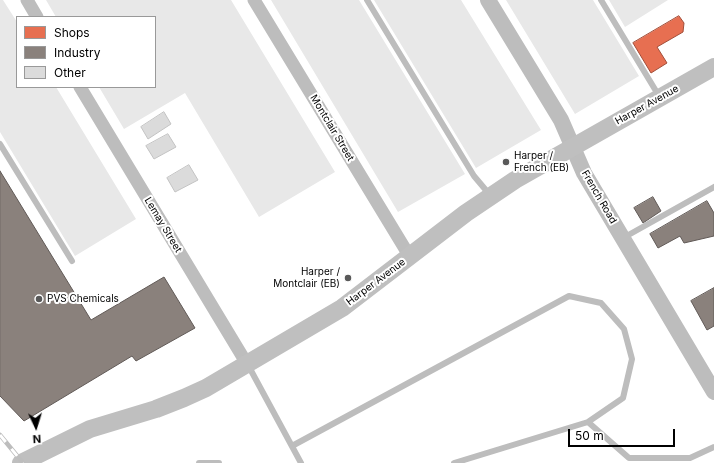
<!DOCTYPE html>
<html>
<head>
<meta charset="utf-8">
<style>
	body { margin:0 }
	#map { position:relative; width:714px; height:463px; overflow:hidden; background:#fff; font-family:Inter,sans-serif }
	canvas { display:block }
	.legend { position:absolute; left:16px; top:16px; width:140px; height:72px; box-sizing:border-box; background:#fff; border:1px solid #999; margin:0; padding:5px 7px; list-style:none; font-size:12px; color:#000 }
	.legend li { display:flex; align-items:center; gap:8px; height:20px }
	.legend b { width:20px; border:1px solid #999 }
	.north { position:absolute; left:16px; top:407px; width:40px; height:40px; -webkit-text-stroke:3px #fff; paint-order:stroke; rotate:176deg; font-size:11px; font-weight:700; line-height:16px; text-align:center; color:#000 }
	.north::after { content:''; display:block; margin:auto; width:14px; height:18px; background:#000; clip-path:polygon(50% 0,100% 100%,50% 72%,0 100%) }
	.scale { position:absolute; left:568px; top:429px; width:107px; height:18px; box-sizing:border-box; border:2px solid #000; border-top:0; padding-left:5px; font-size:12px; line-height:14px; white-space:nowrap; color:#000; -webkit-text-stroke:3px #fff; paint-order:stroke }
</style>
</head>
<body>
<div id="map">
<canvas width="714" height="463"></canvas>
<ul class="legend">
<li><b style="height:11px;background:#e76f51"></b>Shops</li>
<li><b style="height:11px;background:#8a817c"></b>Industry</li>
<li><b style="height:11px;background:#dbdbdb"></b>Other</li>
</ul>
<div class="north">N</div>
<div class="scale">50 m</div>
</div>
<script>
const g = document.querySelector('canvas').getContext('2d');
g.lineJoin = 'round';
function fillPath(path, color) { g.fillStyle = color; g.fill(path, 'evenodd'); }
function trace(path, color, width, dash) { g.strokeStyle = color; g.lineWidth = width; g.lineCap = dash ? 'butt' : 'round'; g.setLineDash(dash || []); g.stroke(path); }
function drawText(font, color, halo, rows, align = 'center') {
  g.font = font + ' Inter,sans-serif'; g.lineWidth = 4; g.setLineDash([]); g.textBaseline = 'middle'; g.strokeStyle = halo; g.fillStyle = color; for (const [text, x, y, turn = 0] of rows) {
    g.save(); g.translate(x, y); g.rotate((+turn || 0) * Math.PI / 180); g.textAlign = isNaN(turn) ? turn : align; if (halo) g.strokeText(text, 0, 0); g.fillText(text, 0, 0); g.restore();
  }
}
fillPath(new Path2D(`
	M 0,0 L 3,0 L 17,22 L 17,87 L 56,87 L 136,219 L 75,256 L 0,132 Z
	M 46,0 L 231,0 L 335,172 L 259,217 L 185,93 L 124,129 L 99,87 L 155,87 L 155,17 L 56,17 Z
	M 271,0 L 359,0 L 465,174 L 398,212 Z
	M 374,0 L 461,0 L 541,130 L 476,168 Z
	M 506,0 L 593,0 L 639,76 L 575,114 Z
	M 609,0 L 668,0 L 625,27 Z`), '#e8e8e8');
const shops = new Path2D(`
	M 679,16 L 684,23 L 683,32 L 657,47 L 667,63 L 651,73 L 633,43 Z`);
fillPath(shops, '#e76f51');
trace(shops, '#a24e39', 1);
const industry = new Path2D(`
	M 0,171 L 91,320 L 164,277 L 195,328 L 136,361 L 132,356 L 24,421 L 0,396 Z
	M 653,197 L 661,211 L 643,223 L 634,208 Z
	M 707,201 L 714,213 L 714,236 L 684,243 L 680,236 L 658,248 L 650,234 Z
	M 714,288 L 714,326 L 707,330 L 691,301 Z`);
fillPath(industry, '#8a817c');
trace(industry, '#615a57', 1);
const building = new Path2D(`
	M 164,112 L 171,124 L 148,139 L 141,127 Z
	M 168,134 L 176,147 L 154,159 L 146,146 Z
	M 189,165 L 198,180 L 175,192 L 167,178 Z`);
fillPath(building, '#dbdbdb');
trace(building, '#c3c3c3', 1);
trace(new Path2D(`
	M 367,0 L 474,176 L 490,195
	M 601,0 L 659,96
	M 0,144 L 72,261
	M 623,238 L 714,187
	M 248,365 L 301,463
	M 292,446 L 569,296 L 601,303 L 624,329 L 632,359 L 623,398 L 588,422
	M 199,463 L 219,463
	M 454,463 L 588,422 L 629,458 L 690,458 L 714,447`), '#bdbdbd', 6);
trace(new Path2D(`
	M 27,0 L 37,17
	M 254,0 L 410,257
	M 80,87 L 247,364`), '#bdbdbd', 13);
trace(new Path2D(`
	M 488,0 L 561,120 L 584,173 L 714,392`), '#bdbdbd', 16);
trace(new Path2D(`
	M 21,463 L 90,429 L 156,409 L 184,398 L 206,388 L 342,308 L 466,213 L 515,180 L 714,67`), '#bfbfbf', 18);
const rail = new Path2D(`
	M 0,435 L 23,463`);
trace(rail, '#bdbdbd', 4.5);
trace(rail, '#fff', 3, [9]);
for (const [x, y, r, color] of [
	[506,162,4,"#595959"],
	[348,278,4,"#595959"],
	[39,299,4,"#595959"]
]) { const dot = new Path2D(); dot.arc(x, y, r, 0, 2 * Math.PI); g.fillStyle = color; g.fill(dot); trace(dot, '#fff', 1.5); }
drawText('10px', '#000', '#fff', [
	["Harper Avenue",647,105,-29],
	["Montclair Street",332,128,59],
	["French Road",599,197,60],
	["Lemay Street",163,225,59],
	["Harper Avenue",376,282,-37]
]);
drawText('10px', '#000', '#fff', [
	["Harper /",514,156],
	["French (EB)",514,168],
	["Harper /",340,272,"right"],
	["Montclair (EB)",340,284,"right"],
	["PVS Chemicals",47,299]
], 'left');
</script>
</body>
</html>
